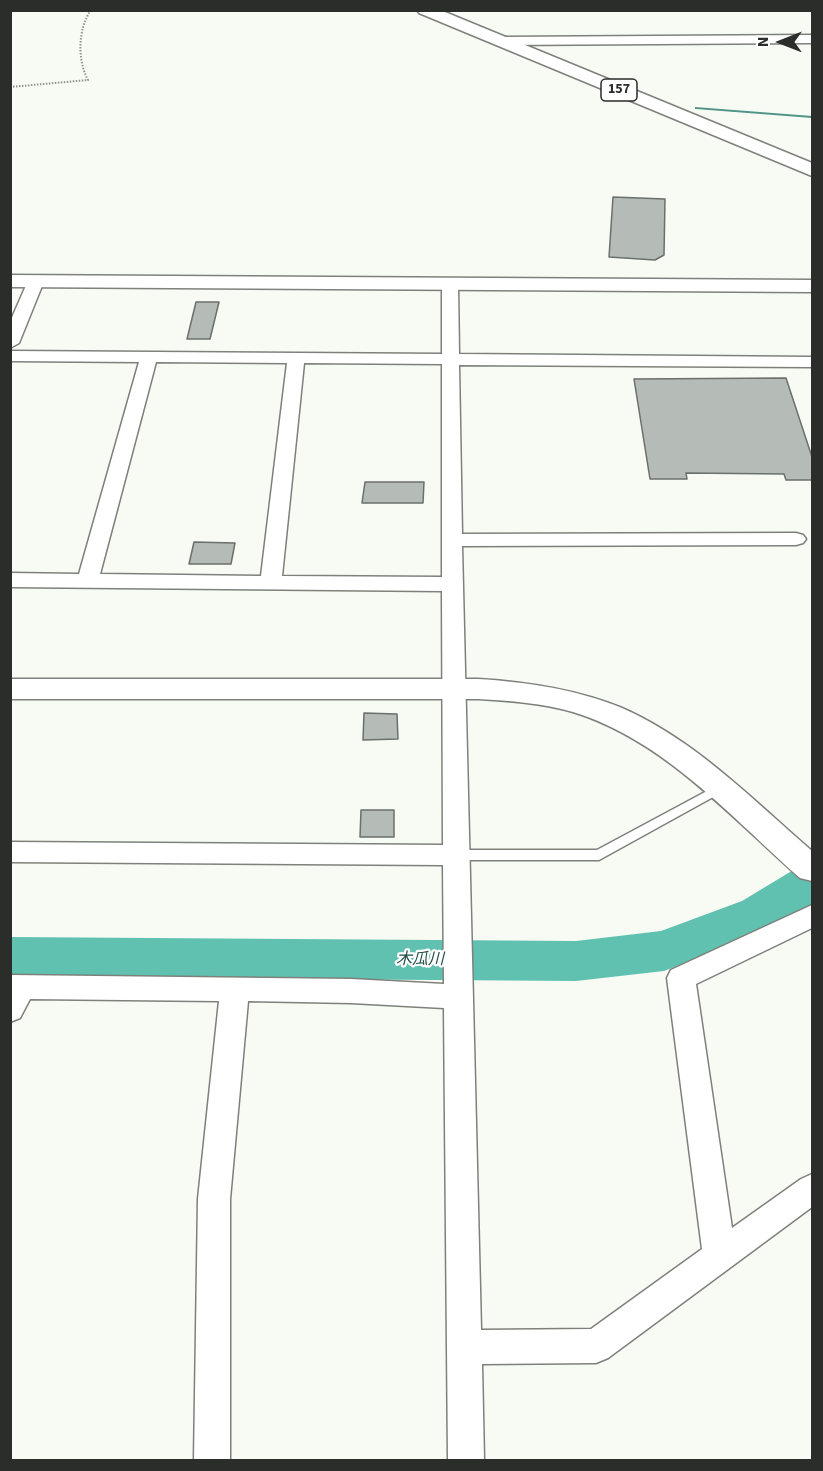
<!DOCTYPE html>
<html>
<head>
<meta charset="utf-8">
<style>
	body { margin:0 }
	#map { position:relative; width:823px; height:1471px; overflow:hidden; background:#f8fbf4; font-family:"Source Sans 3",sans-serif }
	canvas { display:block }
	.frame { position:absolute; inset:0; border:12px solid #2b2d2a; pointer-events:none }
	.north { position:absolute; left:751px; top:12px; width:60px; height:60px; -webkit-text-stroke:4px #fff; paint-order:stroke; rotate:270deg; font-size:16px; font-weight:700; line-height:24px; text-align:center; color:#2b2d2a }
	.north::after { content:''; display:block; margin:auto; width:21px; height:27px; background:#2b2d2a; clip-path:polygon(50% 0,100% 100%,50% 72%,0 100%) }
</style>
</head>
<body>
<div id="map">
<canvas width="823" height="1471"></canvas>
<div class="frame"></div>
<div class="north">N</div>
</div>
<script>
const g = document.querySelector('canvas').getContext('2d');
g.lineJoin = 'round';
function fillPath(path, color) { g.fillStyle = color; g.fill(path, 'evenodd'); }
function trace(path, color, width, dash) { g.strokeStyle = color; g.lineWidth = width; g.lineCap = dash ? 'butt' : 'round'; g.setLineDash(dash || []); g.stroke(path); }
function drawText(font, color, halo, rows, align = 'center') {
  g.font = font + ' "Source Sans 3","Noto Sans JP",sans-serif'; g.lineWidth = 4.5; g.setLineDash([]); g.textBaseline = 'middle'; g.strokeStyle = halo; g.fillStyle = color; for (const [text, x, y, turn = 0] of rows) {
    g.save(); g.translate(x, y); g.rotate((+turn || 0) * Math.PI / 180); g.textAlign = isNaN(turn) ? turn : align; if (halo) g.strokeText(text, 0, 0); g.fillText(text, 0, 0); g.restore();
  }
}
fillPath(new Path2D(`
	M 695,107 L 812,116 L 812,118 L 696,109 L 695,109 Z`), '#519588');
fillPath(new Path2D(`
	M 812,864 L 812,906 L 776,929 L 664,971 L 576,981 L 10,977 L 10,937 L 576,941 L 661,931 L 742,901 L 795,869 Z`), '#61c1b0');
const building = new Path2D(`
	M 613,197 L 665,199 L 664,255 L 655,260 L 609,257 Z
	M 196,302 L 219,302 L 210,339 L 187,339 Z
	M 786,378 L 813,460 L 813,480 L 786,480 L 784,474 L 686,473 L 687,479 L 650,479 L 634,379 Z
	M 365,482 L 424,482 L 423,503 L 362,503 Z
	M 194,542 L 235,543 L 231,564 L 189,564 Z
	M 364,713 L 397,714 L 398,739 L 363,740 Z
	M 361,810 L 394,810 L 394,837 L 360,837 Z`);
fillPath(building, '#b5bbb6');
trace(building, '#6a706c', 1.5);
const service = new Path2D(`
	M 720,784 L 724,785 L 726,788 L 724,791 L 599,860 L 456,860 L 451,858 L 449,855 L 451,852 L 456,850 L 597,850 Z`);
const minor = new Path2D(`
	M 812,35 L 812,43 L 501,45 L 495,41 L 501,37 Z
	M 36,276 L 44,281 L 19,343 L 10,348 L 10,322 L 28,281 Z
	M 450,279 L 458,284 L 459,354 L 812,357 L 812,367 L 459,365 L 462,534 L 796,533 L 803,535 L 806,539 L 803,543 L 796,545 L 462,546 L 481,1330 L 591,1329 L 702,1249 L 667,978 L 671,970 L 812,905 L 812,928 L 696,984 L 732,1228 L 801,1179 L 812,1174 L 812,1207 L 608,1358 L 596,1363 L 482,1364 L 484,1460 L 448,1460 L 444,1008 L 351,1003 L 248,1001 L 230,1199 L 230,1460 L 194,1460 L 198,1199 L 219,1001 L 30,999 L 20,1018 L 10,1022 L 10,975 L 351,979 L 444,984 L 443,865 L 10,862 L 10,842 L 443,845 L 442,591 L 10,587 L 10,573 L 79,574 L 139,362 L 10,361 L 10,351 L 442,354 L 442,284 ZM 156,362 L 287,363 L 261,576 L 100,574 ZM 304,363 L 442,364 L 442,577 L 282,576 Z`);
const tertiary = new Path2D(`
	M 10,275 L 812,280 L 812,292 L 10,287 Z
	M 10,679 L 478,679 C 527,682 576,689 622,708 C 695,740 753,800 812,851 L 812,881 L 800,878 C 731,817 664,740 573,712 C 543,703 510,701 478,699 L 10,699 Z`);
const trunk = new Path2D(`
	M 417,10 L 440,10 L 812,163 L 812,176 L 419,13 Z`);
trace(service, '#7e817b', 3);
trace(minor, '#7e817b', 3);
trace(tertiary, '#7e817b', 3);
trace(trunk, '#7e817b', 3);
trace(new Path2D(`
	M 10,87 L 88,80 C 77,60 78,28 91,10`), '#90928d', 2, [1.5, 1.5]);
fillPath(service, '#fff');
fillPath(minor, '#fff');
fillPath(tertiary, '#fff');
fillPath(trunk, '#fff');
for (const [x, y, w] of [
	[619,90,36]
]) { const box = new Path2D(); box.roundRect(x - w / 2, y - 11, w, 22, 4.5); g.fillStyle = '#fff'; g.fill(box); trace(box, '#2b2d2a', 1.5); }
drawText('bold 14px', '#2b2d2a', null, [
	["157",619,90]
]);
drawText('italic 16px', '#244f47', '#fff', [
	["木瓜川",420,960]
]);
</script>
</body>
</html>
